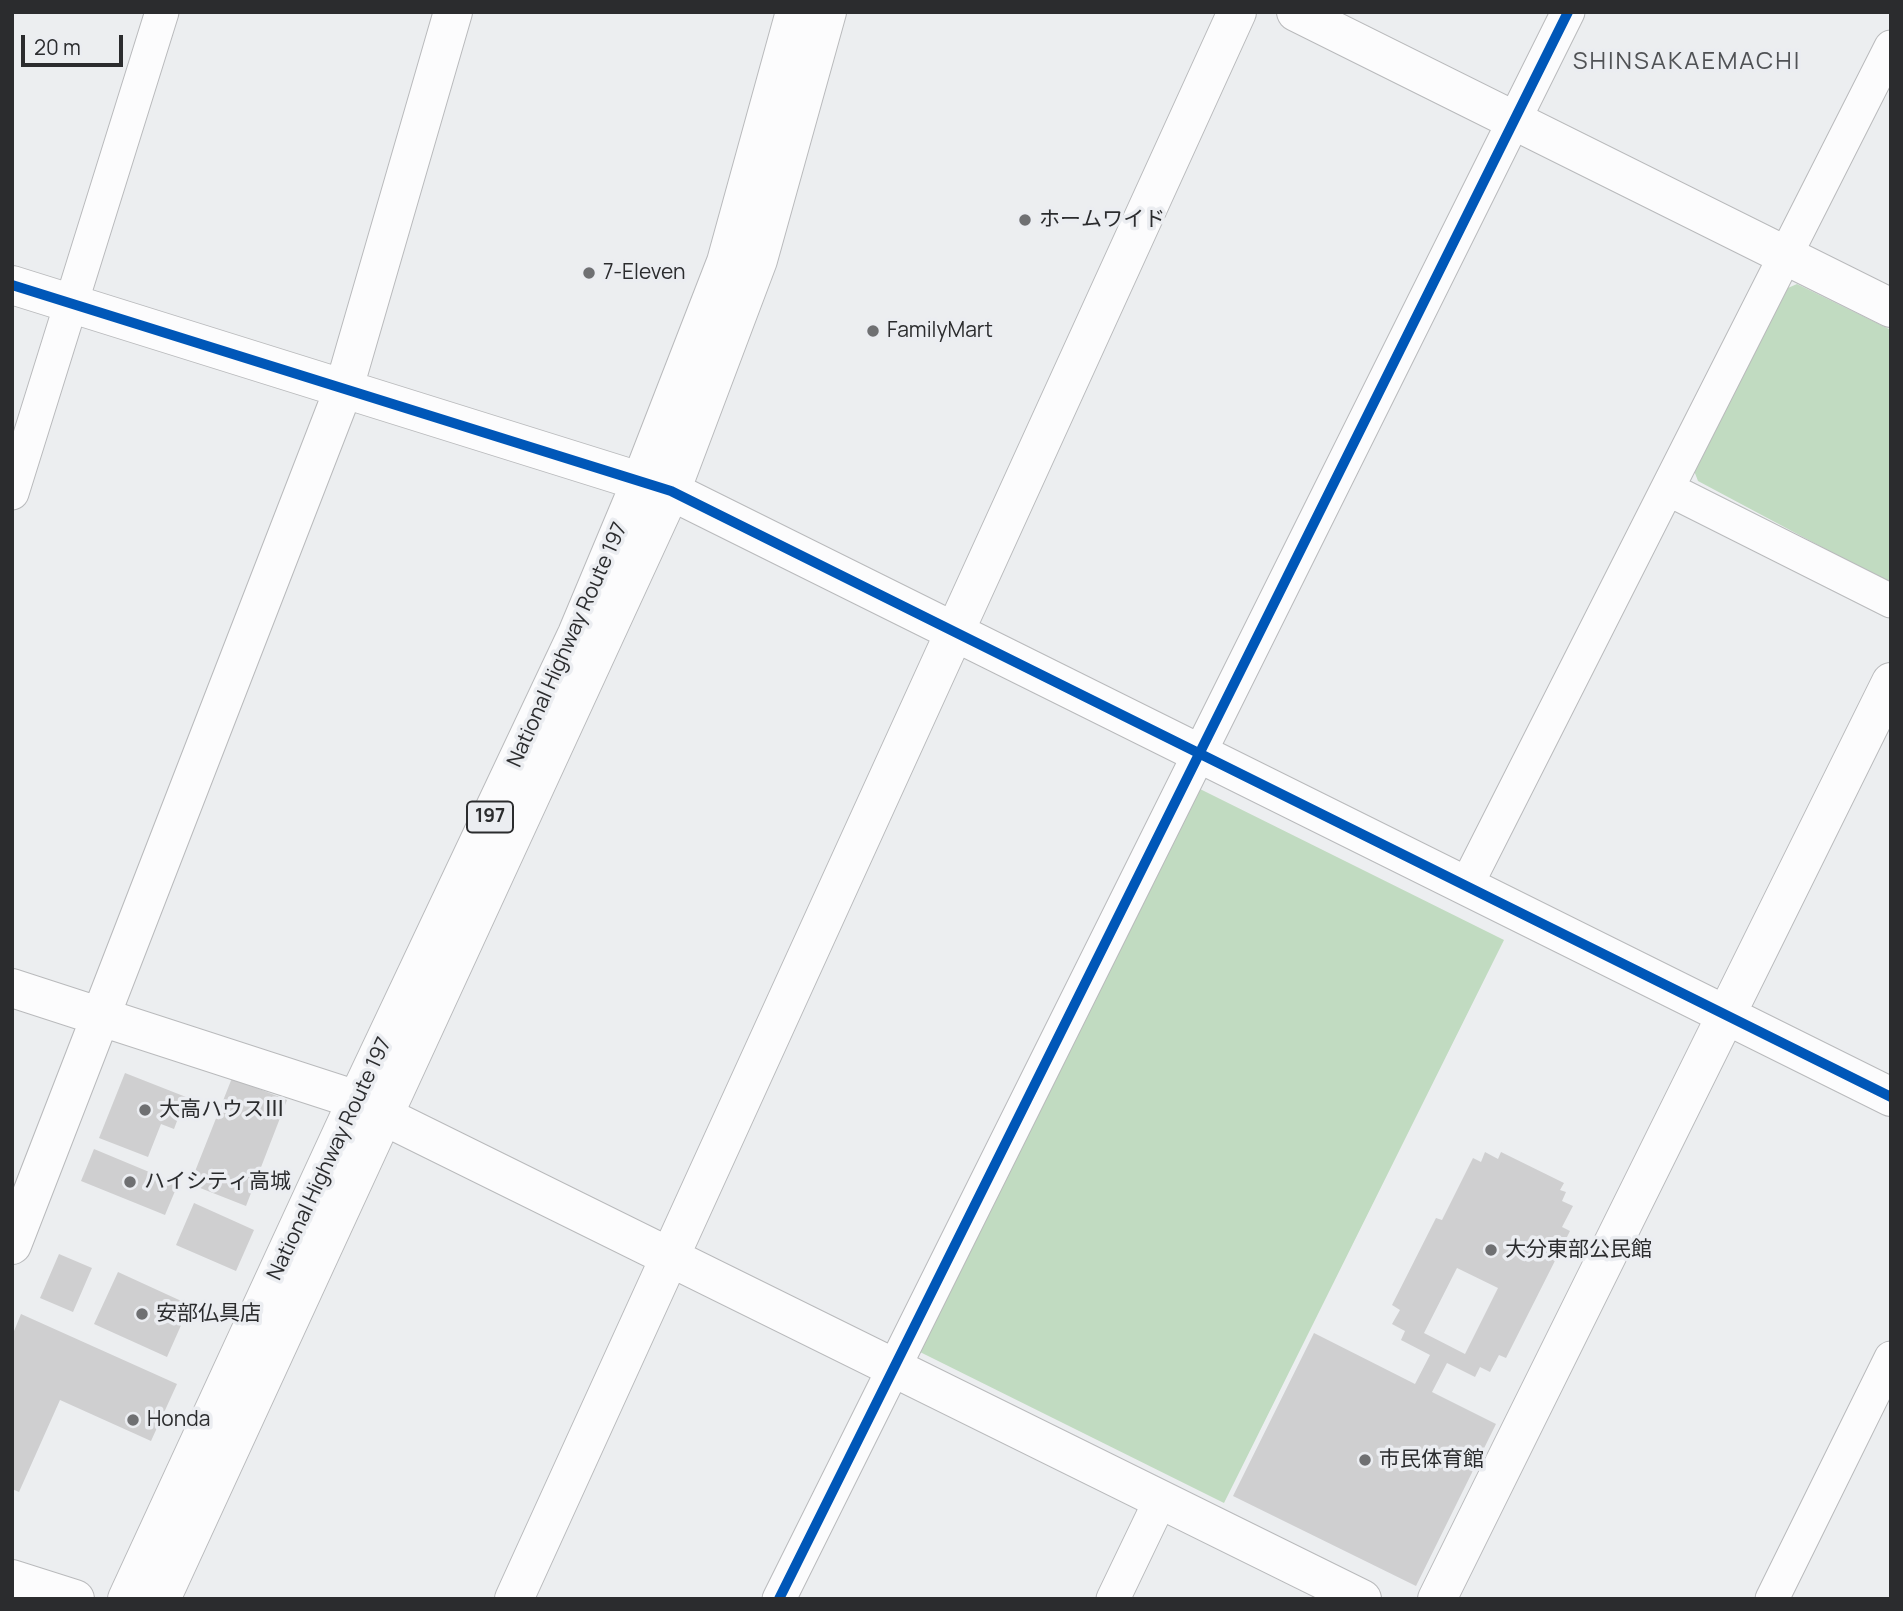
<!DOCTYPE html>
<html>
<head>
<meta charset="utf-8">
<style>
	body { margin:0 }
	#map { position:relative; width:1903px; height:1611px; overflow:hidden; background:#eceef0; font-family:Manrope,sans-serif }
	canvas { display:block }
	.frame { position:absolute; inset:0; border:14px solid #2b2c2e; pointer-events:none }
	.scale { position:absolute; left:21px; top:35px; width:102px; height:32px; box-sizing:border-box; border:4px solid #2b2c2e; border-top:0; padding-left:9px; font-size:21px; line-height:24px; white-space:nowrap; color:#2b2c2e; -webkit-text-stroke:5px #ebedf1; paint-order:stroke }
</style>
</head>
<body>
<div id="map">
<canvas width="1903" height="1611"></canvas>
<div class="frame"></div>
<div class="scale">20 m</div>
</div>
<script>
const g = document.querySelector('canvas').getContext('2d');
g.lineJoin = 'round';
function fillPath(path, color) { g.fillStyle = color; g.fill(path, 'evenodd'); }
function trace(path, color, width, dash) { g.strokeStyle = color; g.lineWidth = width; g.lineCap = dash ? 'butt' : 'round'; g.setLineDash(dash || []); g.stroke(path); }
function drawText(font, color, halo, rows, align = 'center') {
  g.font = font + ' Manrope,"Noto Sans JP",sans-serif'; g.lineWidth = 7; g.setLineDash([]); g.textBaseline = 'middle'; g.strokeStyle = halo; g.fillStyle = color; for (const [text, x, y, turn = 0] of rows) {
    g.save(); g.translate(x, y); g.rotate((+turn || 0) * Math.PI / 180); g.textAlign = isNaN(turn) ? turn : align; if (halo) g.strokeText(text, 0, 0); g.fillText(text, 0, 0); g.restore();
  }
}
fillPath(new Path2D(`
	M 1797,284 L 1891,330 L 1891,584 L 1698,481 L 1693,468 L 1781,291 Z
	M 1200,789 L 1504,940 L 1224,1503 L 920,1352 Z`), '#c1dbc1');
fillPath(new Path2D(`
	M 125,1073 L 186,1097 L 174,1129 L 161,1124 L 148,1157 L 99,1138 Z
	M 232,1078 L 287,1100 L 246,1206 L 190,1184 Z
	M 94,1149 L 178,1184 L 165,1215 L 81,1181 Z
	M 1485,1152 L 1498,1159 L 1501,1152 L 1564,1183 L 1560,1190 L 1566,1192 L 1562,1201 L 1573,1206 L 1562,1227 L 1570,1231 L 1506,1358 L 1499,1355 L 1490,1372 L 1480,1367 L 1475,1377 L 1447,1363 L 1432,1392 L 1496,1424 L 1416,1586 L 1233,1496 L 1314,1333 L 1415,1384 L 1430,1355 L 1401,1340 L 1405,1331 L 1392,1324 L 1400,1310 L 1392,1305 L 1436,1218 L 1442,1220 L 1473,1158 L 1481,1162 ZM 1457,1268 L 1498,1288 L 1465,1354 L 1424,1333 Z
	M 194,1203 L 254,1230 L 236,1271 L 176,1245 Z
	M 59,1254 L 92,1268 L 73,1312 L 40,1298 Z
	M 118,1272 L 190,1305 L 167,1357 L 94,1324 Z
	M 21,1314 L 177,1384 L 151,1441 L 60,1400 L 19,1492 L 12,1489 L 12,1336 Z`), '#cfcfd0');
const minor = new Path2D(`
	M 1668,489 L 1891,601
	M 12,493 L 162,12
	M 1466,886 L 1891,47
	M 779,1599 L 1568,12
	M 1113,1599 L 1161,1499
	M 1772,1599 L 1891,1358`);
const tertiary = new Path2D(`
	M 1296,12 L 1891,308
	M 12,285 L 671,491 L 1891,1097
	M 12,988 L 357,1100 L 384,1116 L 1362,1599
	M 12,1245 L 344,388 L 453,12
	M 12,1579 L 75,1599
	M 514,1599 L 1237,12
	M 1437,1599 L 1891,682`);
const trunk = new Path2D(`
	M 127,1599 L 357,1100 L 577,634 L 641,481 L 726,262 L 795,12
	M 161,1599 L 671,491 L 758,260 L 827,12`);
trace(minor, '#b9babc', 35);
trace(tertiary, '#b9babc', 40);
trace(trunk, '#b9babc', 40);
trace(minor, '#fcfcfd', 33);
trace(tertiary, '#fcfcfd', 38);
trace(trunk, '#fcfcfd', 38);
trace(new Path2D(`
	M 12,285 L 671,491 L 1891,1097
	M 779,1599 L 1568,12`), '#0057b8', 10);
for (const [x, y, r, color] of [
	[1025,220,7,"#6f7072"],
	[589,273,7,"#6f7072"],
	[873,331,7,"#6f7072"],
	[145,1110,7,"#6f7072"],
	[130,1182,7,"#6f7072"],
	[1491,1250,7,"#6f7072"],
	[142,1314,7,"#6f7072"],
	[133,1420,7,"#6f7072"],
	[1365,1460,7,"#6f7072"]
]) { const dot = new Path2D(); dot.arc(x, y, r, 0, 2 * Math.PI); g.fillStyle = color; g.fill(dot); trace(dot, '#ebedf1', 2.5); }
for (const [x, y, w] of [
	[490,817,46]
]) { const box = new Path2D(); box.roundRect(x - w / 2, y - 15.5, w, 31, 5); g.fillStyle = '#ebedf1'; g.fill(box); trace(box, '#2b2c2e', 2); }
drawText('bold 19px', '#2b2c2e', null, [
	["197",490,817]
]);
drawText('21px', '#2b2c2e', '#ebedf1', [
	["ホームワイド",1039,220],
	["7-Eleven",603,273],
	["FamilyMart",887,331],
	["大高ハウスⅢ",159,1110],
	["ハイシティ高城",144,1182],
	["大分東部公民館",1505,1250],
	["安部仏具店",156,1314],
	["Honda",147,1420],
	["市民体育館",1379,1460]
], 'left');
drawText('21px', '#2b2c2e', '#ebedf1', [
	["National Highway Route 197",568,645,-66],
	["National Highway Route 197",330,1159,-65]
]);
g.letterSpacing = '2px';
drawText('24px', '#505255', '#ebedf1', [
	["SHINSAKAEMACHI",1687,62]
]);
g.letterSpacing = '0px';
</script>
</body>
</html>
